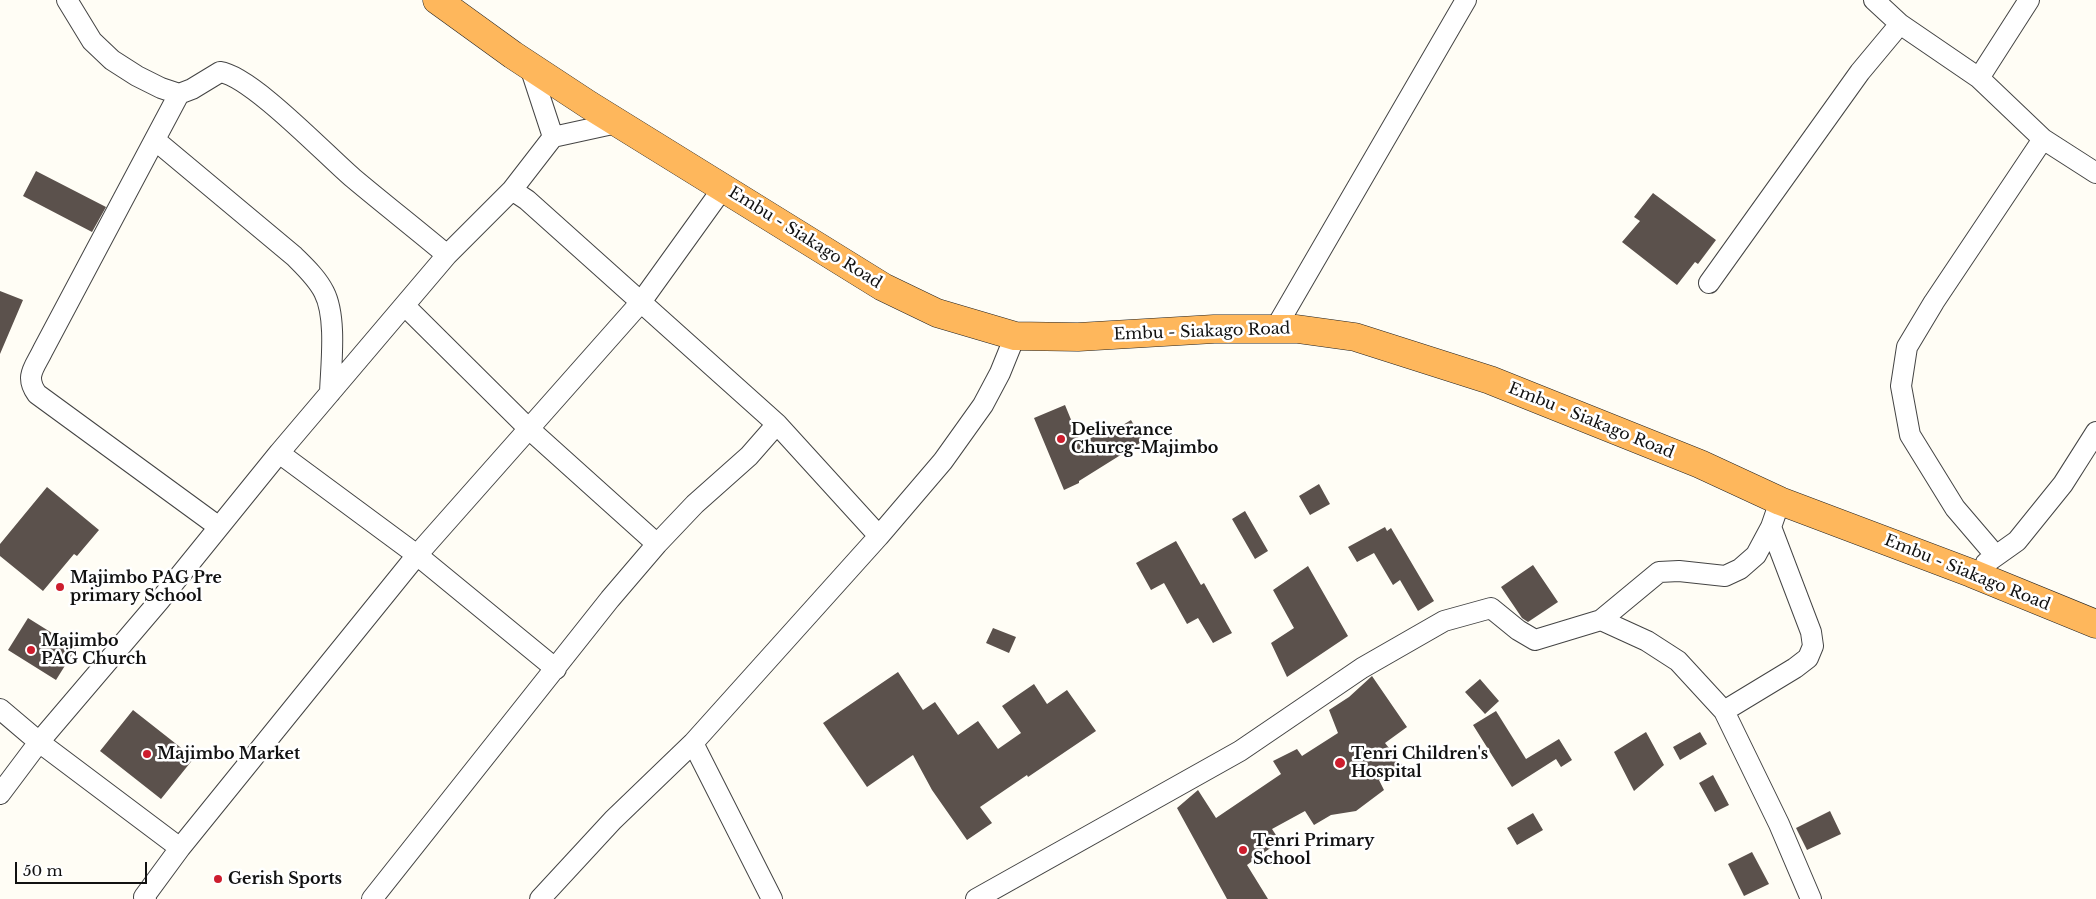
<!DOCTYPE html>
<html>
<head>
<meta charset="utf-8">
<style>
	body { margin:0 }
	#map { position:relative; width:2096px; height:899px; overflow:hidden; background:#fffdf5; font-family:"Libre Baskerville",serif }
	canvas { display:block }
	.scale { position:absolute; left:15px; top:862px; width:132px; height:22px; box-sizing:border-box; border:2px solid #111; border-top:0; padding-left:6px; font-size:15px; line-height:18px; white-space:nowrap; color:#111; -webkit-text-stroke:4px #fff; paint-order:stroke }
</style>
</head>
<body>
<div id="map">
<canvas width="2096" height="899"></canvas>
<div class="scale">50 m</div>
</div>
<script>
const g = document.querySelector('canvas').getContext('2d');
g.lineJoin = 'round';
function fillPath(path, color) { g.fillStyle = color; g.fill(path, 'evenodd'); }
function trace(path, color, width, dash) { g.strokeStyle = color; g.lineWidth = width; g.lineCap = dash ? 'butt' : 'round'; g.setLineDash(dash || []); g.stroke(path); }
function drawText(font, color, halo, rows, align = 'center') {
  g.font = font + ' "Libre Baskerville",serif'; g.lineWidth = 5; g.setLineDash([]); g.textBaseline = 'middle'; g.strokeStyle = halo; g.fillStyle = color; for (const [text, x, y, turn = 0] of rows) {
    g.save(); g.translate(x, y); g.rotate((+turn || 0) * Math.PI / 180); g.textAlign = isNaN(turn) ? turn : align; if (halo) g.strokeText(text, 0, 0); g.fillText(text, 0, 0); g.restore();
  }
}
fillPath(new Path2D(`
	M 36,171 L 106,207 L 92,232 L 23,196 Z
	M 1653,193 L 1716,240 L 1698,264 L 1695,262 L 1677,285 L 1622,242 L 1640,221 L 1634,217 Z
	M 0,291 L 23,300 L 0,354 Z
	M 1065,405 L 1081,444 L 1099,433 L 1102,438 L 1131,420 L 1143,441 L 1079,481 L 1079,483 L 1064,490 L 1034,418 Z
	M 1319,484 L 1330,504 L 1310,515 L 1299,496 Z
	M 47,487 L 99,530 L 77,556 L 74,554 L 43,591 L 0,556 L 0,544 Z
	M 1245,511 L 1268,551 L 1255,559 L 1232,519 Z
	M 1385,527 L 1387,531 L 1391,528 L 1434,601 L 1418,611 L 1400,580 L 1393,585 L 1374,553 L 1357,562 L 1348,547 Z
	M 1176,541 L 1201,585 L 1204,583 L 1232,633 L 1213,643 L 1198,618 L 1187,624 L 1164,583 L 1151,590 L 1136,563 Z
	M 1533,565 L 1558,602 L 1528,622 L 1522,618 L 1501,587 Z
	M 1308,566 L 1348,636 L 1287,677 L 1271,643 L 1294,628 L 1273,590 Z
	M 28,618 L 76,648 L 56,680 L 8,650 Z
	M 993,628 L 1016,637 L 1009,653 L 986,643 Z
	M 898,672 L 923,710 L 935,702 L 958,735 L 978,721 L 998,749 L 1021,733 L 1002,706 L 1034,684 L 1047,704 L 1067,690 L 1096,731 L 1028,777 L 1027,775 L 980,807 L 992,823 L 967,840 L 932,790 L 913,755 L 867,787 L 823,723 Z
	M 1372,676 L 1407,727 L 1385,743 L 1403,766 L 1379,780 L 1384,790 L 1356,811 L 1331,815 L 1314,825 L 1305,811 L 1272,829 L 1280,841 L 1247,865 L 1268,899 L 1227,899 L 1177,808 L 1198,790 L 1216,818 L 1281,774 L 1273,761 L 1297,749 L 1302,756 L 1338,733 L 1329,710 L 1349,697 Z
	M 1480,679 L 1499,701 L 1485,714 L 1465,692 Z
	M 133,710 L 194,758 L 161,799 L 100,751 Z
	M 1496,711 L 1526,759 L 1559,739 L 1572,760 L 1561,767 L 1556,759 L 1512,787 L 1473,725 Z
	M 1646,732 L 1664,765 L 1634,791 L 1614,752 Z
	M 1700,732 L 1707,744 L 1680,760 L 1673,747 Z
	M 1713,775 L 1729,805 L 1715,812 L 1699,783 Z
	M 1830,811 L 1841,834 L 1807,850 L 1796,828 Z
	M 1533,813 L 1543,830 L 1517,845 L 1507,828 Z
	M 1752,852 L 1769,884 L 1744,896 L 1728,864 Z`), '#5b514c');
const minor = new Path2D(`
	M 67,0 L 92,41 L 112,60 L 137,76 L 161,88 L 179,94 L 192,89 L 220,72 C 251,76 325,154 353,178 C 384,204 416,229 447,255 L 279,453 L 417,555 L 556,669
	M 1874,0 L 1900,24 L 1979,78 L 2043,139 L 2096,173
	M 530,67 L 553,137
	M 1979,78 L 2029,0
	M 179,94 L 43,350 C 35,367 24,376 37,394 L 219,527
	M 155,140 L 294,256 C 305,267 317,278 324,292 C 337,317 331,365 330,393
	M 512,190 L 553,137 L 617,123
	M 447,255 L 512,190 L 527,200 L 777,424 L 879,536
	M 1709,283 L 1860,72 L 1900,24
	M 405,306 L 528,428 L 657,544
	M 1275,329 L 1466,0
	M 1996,556 L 1955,508 L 1910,435 L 1901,386 L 1907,347 L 1934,302 L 2043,139
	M 1986,563 L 2017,541 L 2063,484 L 2096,432
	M 1601,620 L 1659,572 L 1679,571 L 1725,576 L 1740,569 L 1756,555 L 1771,527 L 1780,501
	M 0,709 L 39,742 L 180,848
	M 1724,711 L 1795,668 L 1808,658 L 1813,646 L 1811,632 L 1771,527
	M 693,743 L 772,899
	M 0,794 L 39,742 L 160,600 L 279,453
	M 146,899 L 144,897 L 180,848 L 417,555 L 641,302 L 723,188
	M 372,899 L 610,599 L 657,544 L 695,504 L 749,456 L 777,424
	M 540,899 L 613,820 L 693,743 L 879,536 L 943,461 L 983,405 L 1000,373 L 1015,336
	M 976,899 L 1240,751 L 1362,668 L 1444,621 L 1491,608 L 1518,630 L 1535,640 L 1601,620 L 1647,641 L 1678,661 L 1724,711 L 1779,824 L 1811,899`);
const trunk = new Path2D(`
	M 437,0 L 513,55 L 589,105 L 883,287 L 937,313 L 1015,336 L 1078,337 L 1214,329 L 1297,329 L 1355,337 L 1490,380 L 1700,464 L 1780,501 L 1971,573 L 2096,624`);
trace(minor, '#444', 22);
trace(trunk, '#222', 29);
trace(minor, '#fff', 20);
trace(trunk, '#feb75c', 28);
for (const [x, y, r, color] of [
	[1061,439,5,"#cd1d2d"],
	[60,587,5,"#cd1d2d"],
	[31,650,5,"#cd1d2d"],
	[147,754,5,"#cd1d2d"],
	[1340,763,6,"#cd1d2d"],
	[1243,850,5,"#cd1d2d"],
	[218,879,5,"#cd1d2d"]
]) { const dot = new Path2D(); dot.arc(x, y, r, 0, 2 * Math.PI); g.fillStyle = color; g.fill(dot); trace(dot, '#fff', 2); }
drawText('16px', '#111', '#fff', [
	["Embu - Siakago Road",805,238,32],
	["Embu - Siakago Road",1202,332,-2],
	["Embu - Siakago Road",1591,421,22],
	["Embu - Siakago Road",1967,573,22]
]);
drawText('bold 16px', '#111', '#fff', [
	["Deliverance",1071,430],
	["Churcg-Majimbo",1071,448],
	["Majimbo PAG Pre",70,578],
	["primary School",70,596],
	["Majimbo",41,641],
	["PAG Church",41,659],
	["Majimbo Market",157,754],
	["Tenri Children's",1351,754],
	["Hospital",1351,772],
	["Tenri Primary",1253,841],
	["School",1253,859],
	["Gerish Sports",228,879]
], 'left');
</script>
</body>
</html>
